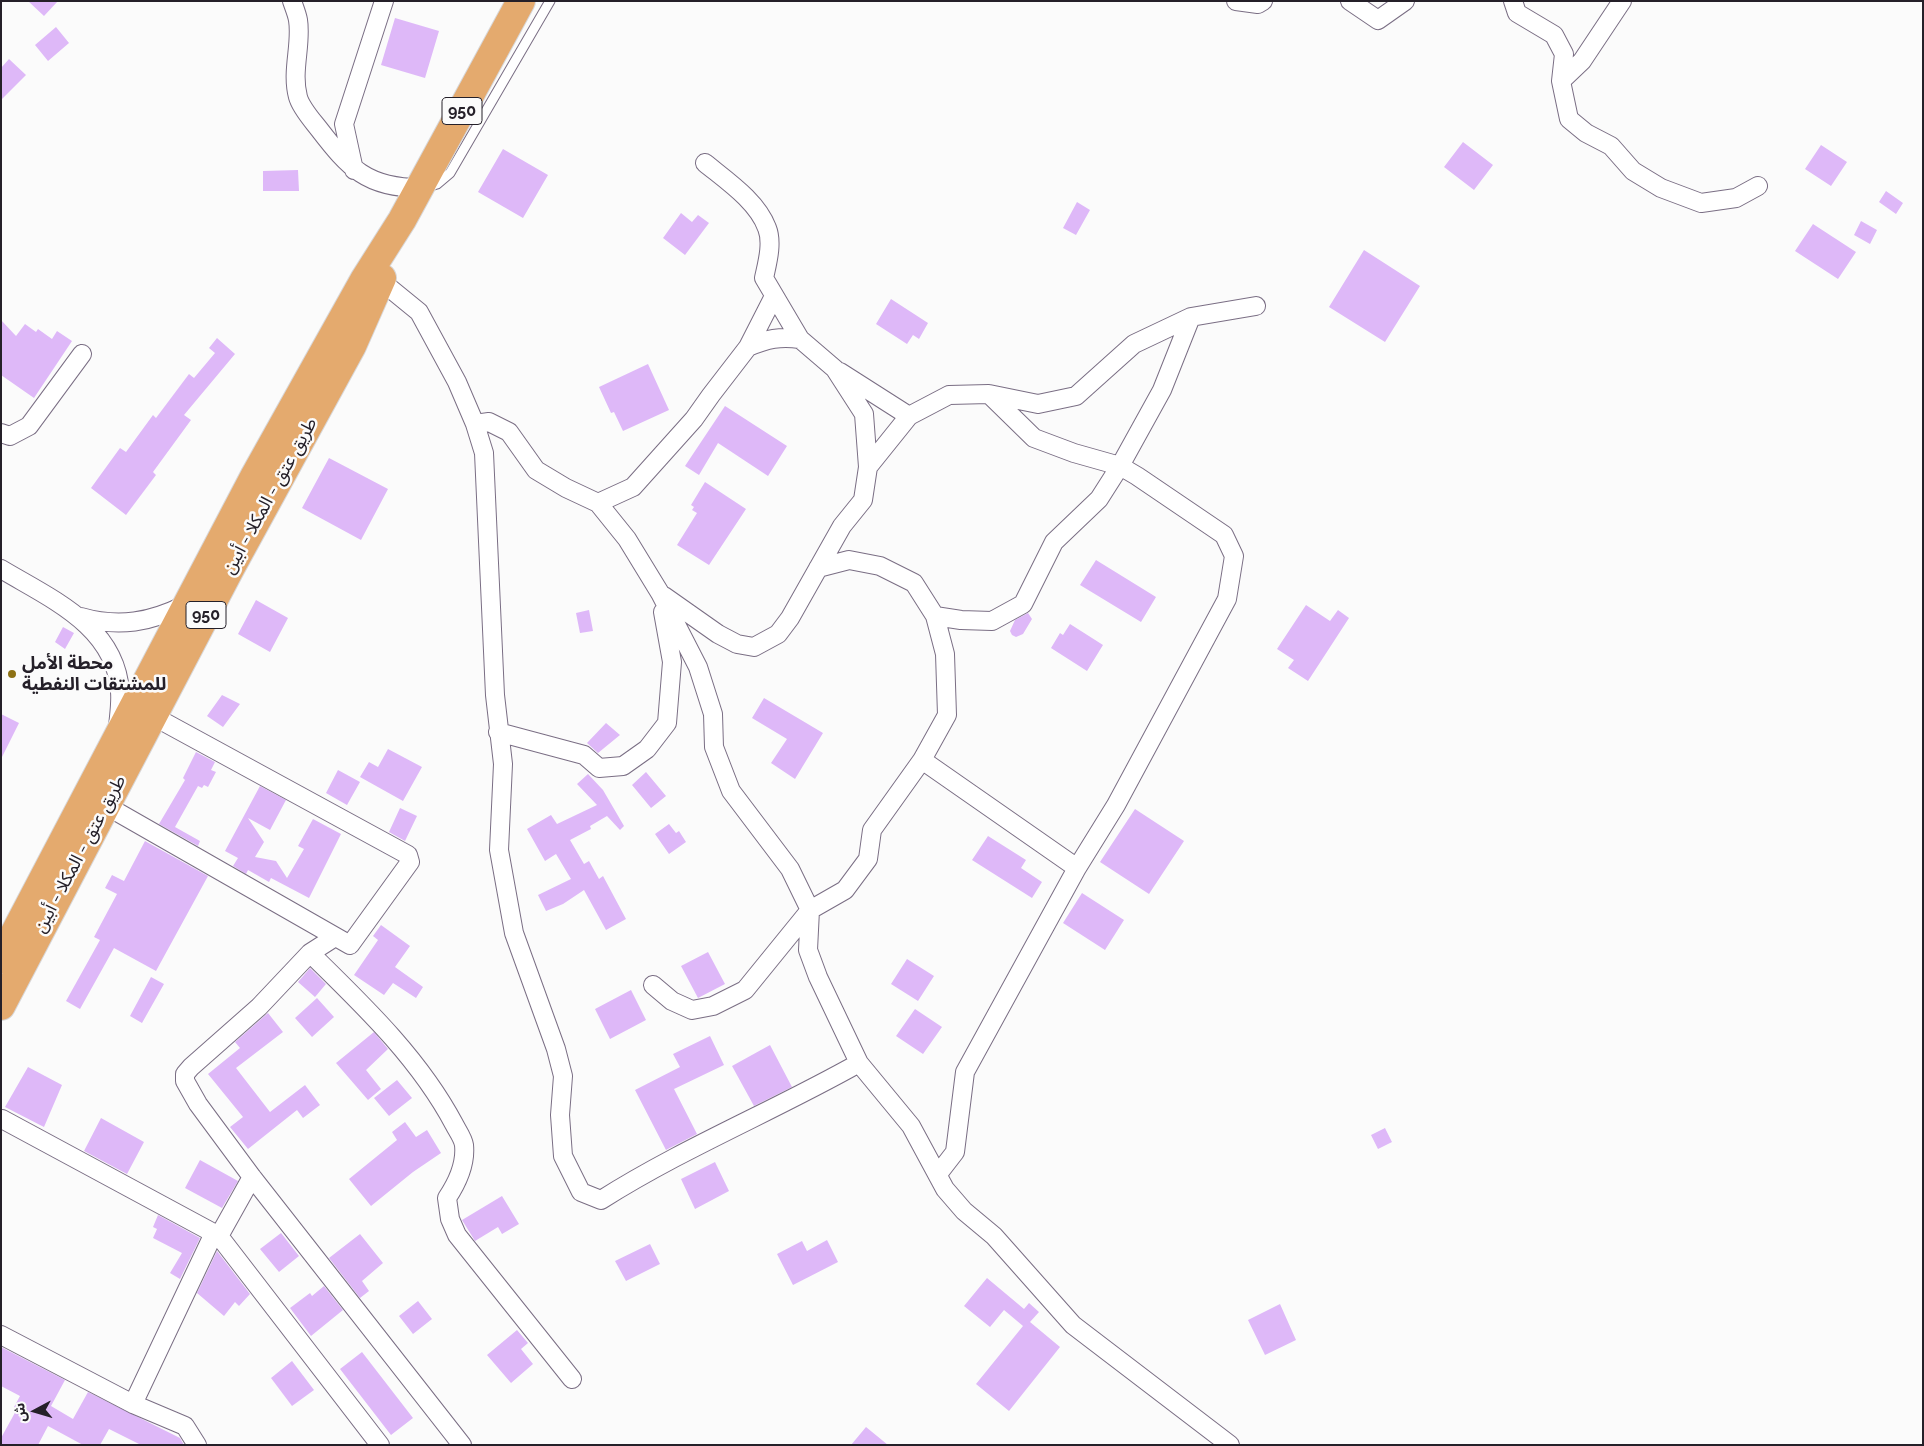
<!DOCTYPE html>
<html>
<head>
<meta charset="utf-8">
<style>
	body { margin:0 }
	#map { position:relative; width:1924px; height:1446px; overflow:hidden; background:#fbfbfb; font-family:Raleway,"Noto Sans Arabic",sans-serif }
	canvas { display:block }
	.frame { position:absolute; inset:0; border:2px solid #252029; pointer-events:none }
	.north { position:absolute; left:10px; top:1386px; width:50px; height:50px; -webkit-text-stroke:4px #fbfbfb; paint-order:stroke; rotate:264deg; font-size:14px; font-weight:700; line-height:20px; text-align:center; color:#252029 }
	.north::after { content:''; display:block; margin:auto; width:18px; height:22px; background:#252029; clip-path:polygon(50% 0,100% 100%,50% 72%,0 100%) }
</style>
</head>
<body>
<div id="map">
<canvas width="1924" height="1446"></canvas>
<div class="frame"></div>
<div class="north">ش</div>
</div>
<script>
const g = document.querySelector('canvas').getContext('2d');
g.lineJoin = 'round';
function fillPath(path, color) { g.fillStyle = color; g.fill(path, 'evenodd'); }
function trace(path, color, width, dash) { g.strokeStyle = color; g.lineWidth = width; g.lineCap = dash ? 'butt' : 'round'; g.setLineDash(dash || []); g.stroke(path); }
function drawText(font, color, halo, rows, align = 'center') {
  g.font = font + ' Raleway,"Noto Sans Arabic",sans-serif'; g.lineWidth = 5; g.setLineDash([]); g.textBaseline = 'middle'; g.strokeStyle = halo; g.fillStyle = color; for (const [text, x, y, turn = 0] of rows) {
    g.save(); g.translate(x, y); g.rotate((+turn || 0) * Math.PI / 180); g.textAlign = isNaN(turn) ? turn : align; if (halo) g.strokeText(text, 0, 0); g.fillText(text, 0, 0); g.restore();
  }
}
fillPath(new Path2D(`
	M 28,1 L 58,1 L 44,16 Z
	M 395,18 L 439,31 L 425,78 L 381,65 Z
	M 56,27 L 69,43 L 48,61 L 35,45 Z
	M 9,59 L 26,75 L 1,100 L 1,68 Z
	M 1463,142 L 1493,165 L 1474,190 L 1444,167 Z
	M 1821,145 L 1847,162 L 1831,186 L 1805,169 Z
	M 503,149 L 548,175 L 523,218 L 478,192 Z
	M 298,170 L 299,191 L 263,191 L 263,171 Z
	M 1886,191 L 1903,203 L 1896,214 L 1879,202 Z
	M 1077,202 L 1090,210 L 1076,235 L 1063,228 Z
	M 681,213 L 692,222 L 698,215 L 709,223 L 685,255 L 663,238 Z
	M 1861,221 L 1877,230 L 1870,244 L 1854,235 Z
	M 1813,224 L 1856,252 L 1838,279 L 1795,251 Z
	M 1364,250 L 1420,286 L 1385,342 L 1329,307 Z
	M 891,299 L 928,323 L 919,339 L 913,335 L 907,344 L 876,324 Z
	M 1,320 L 16,336 L 25,324 L 36,332 L 38,329 L 52,339 L 57,331 L 72,341 L 34,398 L 1,375 Z
	M 217,338 L 235,354 L 184,415 L 191,420 L 153,472 L 156,475 L 126,515 L 91,488 L 120,448 L 126,452 L 153,415 L 156,418 L 189,374 L 194,378 L 215,353 L 209,348 Z
	M 648,364 L 669,410 L 623,431 L 614,412 L 611,413 L 599,387 Z
	M 725,406 L 787,446 L 768,476 L 718,443 L 699,475 L 685,466 Z
	M 329,458 L 388,489 L 361,540 L 302,508 Z
	M 705,482 L 746,509 L 709,565 L 677,545 L 697,513 L 692,510 L 694,507 L 691,505 Z
	M 1096,560 L 1156,597 L 1141,622 L 1080,585 Z
	M 256,600 L 288,618 L 270,652 L 238,634 Z
	M 1306,605 L 1330,621 L 1338,610 L 1349,618 L 1308,681 L 1288,668 L 1294,660 L 1277,649 Z
	M 589,610 L 593,631 L 580,633 L 576,613 Z
	M 1028,613 L 1032,619 L 1023,634 L 1016,637 L 1012,635 L 1010,631 L 1015,620 Z
	M 1070,624 L 1103,645 L 1087,671 L 1051,648 L 1060,633 L 1063,635 Z
	M 63,627 L 74,633 L 65,649 L 55,642 Z
	M 222,695 L 240,704 L 223,727 L 207,716 Z
	M 764,698 L 823,733 L 795,779 L 771,763 L 787,739 L 752,718 Z
	M 1,714 L 19,723 L 1,759 Z
	M 606,723 L 620,735 L 598,753 L 587,743 Z
	M 388,749 L 422,767 L 403,801 L 360,777 L 369,762 L 378,767 Z
	M 196,752 L 215,762 L 211,770 L 216,772 L 208,787 L 204,785 L 202,788 L 198,786 L 175,827 L 200,841 L 198,846 L 159,824 L 185,780 L 183,778 Z
	M 338,770 L 360,782 L 347,805 L 326,793 Z
	M 646,772 L 666,796 L 651,808 L 632,785 Z
	M 588,774 L 603,790 L 624,826 L 620,830 L 607,816 L 590,826 L 591,829 L 570,840 L 584,864 L 589,861 L 599,879 L 603,876 L 626,919 L 606,930 L 584,890 L 563,904 L 546,911 L 538,895 L 571,879 L 556,854 L 545,861 L 527,829 L 551,815 L 557,824 L 597,805 L 577,784 Z
	M 260,786 L 286,800 L 270,830 L 248,818 L 264,842 L 255,857 L 276,861 L 287,878 L 304,849 L 298,846 L 313,819 L 341,834 L 309,898 L 271,878 L 269,882 L 248,870 L 246,874 L 233,866 L 238,858 L 225,851 Z
	M 400,808 L 417,816 L 405,841 L 389,832 Z
	M 1135,809 L 1184,841 L 1149,894 L 1100,862 Z
	M 669,824 L 676,833 L 679,831 L 686,842 L 669,854 L 655,834 Z
	M 988,836 L 1026,860 L 1021,868 L 1042,882 L 1032,898 L 972,860 Z
	M 145,841 L 208,876 L 156,971 L 114,948 L 80,1009 L 66,1001 L 100,940 L 94,937 L 117,894 L 105,888 L 112,875 L 124,881 Z
	M 1082,893 L 1124,920 L 1105,950 L 1063,923 Z
	M 381,925 L 410,946 L 395,967 L 423,987 L 416,998 L 393,983 L 384,995 L 354,975 L 378,940 L 373,936 Z
	M 708,952 L 725,984 L 698,998 L 681,966 Z
	M 907,959 L 934,976 L 918,1001 L 891,984 Z
	M 310,968 L 326,984 L 315,997 L 298,982 Z
	M 151,977 L 164,984 L 142,1023 L 130,1016 Z
	M 631,990 L 646,1020 L 610,1039 L 595,1009 Z
	M 317,998 L 334,1017 L 312,1037 L 295,1018 Z
	M 915,1009 L 942,1027 L 923,1054 L 896,1036 Z
	M 268,1013 L 283,1032 L 236,1068 L 270,1112 L 305,1085 L 320,1105 L 303,1118 L 297,1110 L 248,1149 L 230,1127 L 243,1117 L 208,1074 L 240,1048 L 235,1042 Z
	M 374,1032 L 388,1049 L 366,1070 L 381,1089 L 368,1100 L 336,1063 Z
	M 710,1036 L 724,1065 L 674,1089 L 697,1134 L 666,1150 L 635,1090 L 680,1067 L 673,1054 Z
	M 770,1045 L 792,1087 L 754,1106 L 732,1066 Z
	M 28,1067 L 62,1085 L 44,1127 L 5,1107 Z
	M 397,1080 L 412,1098 L 389,1116 L 374,1098 Z
	M 101,1118 L 144,1142 L 127,1174 L 84,1151 Z
	M 405,1122 L 416,1137 L 427,1130 L 441,1153 L 413,1172 L 371,1206 L 349,1179 L 397,1140 L 392,1132 Z
	M 1385,1128 L 1392,1142 L 1378,1149 L 1371,1135 Z
	M 200,1160 L 238,1181 L 222,1208 L 185,1188 Z
	M 715,1162 L 729,1191 L 695,1209 L 681,1179 Z
	M 502,1196 L 519,1224 L 502,1234 L 498,1227 L 475,1241 L 462,1220 Z
	M 158,1215 L 200,1238 L 180,1279 L 170,1273 L 182,1253 L 153,1238 L 157,1229 L 153,1227 Z
	M 281,1233 L 299,1256 L 279,1272 L 260,1249 Z
	M 360,1234 L 383,1263 L 362,1281 L 369,1291 L 360,1298 L 329,1258 Z
	M 827,1240 L 838,1262 L 793,1285 L 777,1254 L 802,1241 L 807,1251 Z
	M 650,1244 L 660,1264 L 626,1281 L 615,1261 Z
	M 217,1251 L 250,1294 L 239,1306 L 235,1302 L 224,1316 L 197,1293 Z
	M 987,1278 L 1024,1309 L 1029,1303 L 1039,1312 L 1030,1322 L 1060,1347 L 1009,1411 L 976,1384 L 1023,1326 L 1004,1310 L 990,1327 L 964,1306 Z
	M 324,1286 L 343,1310 L 311,1336 L 290,1308 L 310,1293 L 312,1296 Z
	M 418,1301 L 432,1319 L 413,1334 L 399,1316 Z
	M 1280,1304 L 1296,1340 L 1265,1355 L 1248,1320 Z
	M 517,1330 L 528,1343 L 521,1349 L 533,1364 L 511,1383 L 487,1355 Z
	M 1,1347 L 65,1380 L 51,1406 L 73,1419 L 88,1392 L 180,1438 L 184,1445 L 141,1445 L 109,1429 L 100,1445 L 83,1445 L 48,1426 L 38,1445 L 1,1445 L 1,1438 L 17,1409 L 14,1407 L 20,1396 L 1,1386 Z
	M 362,1352 L 413,1418 L 391,1435 L 340,1369 Z
	M 292,1361 L 314,1390 L 292,1406 L 271,1378 Z
	M 866,1427 L 888,1445 L 851,1445 Z`), '#deb8f8');
const service = new Path2D(`
	M 427,187 L 437,184 L 450,173 L 550,1`);
const minor = new Path2D(`
	M 292,1 C 294,7 297,14 298,20 C 302,44 291,71 298,97 C 301,108 312,120 319,129 C 349,168 367,188 420,188
	M 1236,1 L 1258,4 L 1263,1
	M 1350,1 L 1378,20 L 1405,1
	M 1513,1 L 1517,13 L 1554,35 L 1564,54 L 1561,81 L 1569,119 L 1586,133 L 1611,146 L 1633,171 L 1661,188 L 1701,203 L 1736,198 L 1758,186
	M 1561,81 L 1582,61 L 1622,1
	M 354,170 L 344,124 L 384,1
	M 381,281 L 419,312 L 457,382 L 475,424 L 484,453 L 495,695 L 503,764 L 499,850 L 514,933 L 556,1049 L 563,1076 L 560,1115 L 563,1156 L 581,1192 L 601,1200 C 683,1148 774,1111 859,1063
	M 748,347 C 767,339 780,336 800,339
	M 840,372 L 909,416
	M 475,424 L 489,422 L 509,432 L 536,470 L 566,488 L 598,503 L 627,539 L 660,593 L 698,667 L 713,714 L 714,747 L 731,791 L 790,869 L 810,910 L 808,950 L 818,977 L 859,1063 L 911,1126 L 945,1189 L 964,1211 L 994,1236 L 1073,1325 L 1230,1445
	M 1,433 L 10,436 L 29,426 L 82,354
	M 868,467 L 909,416 L 949,395 L 989,394 L 1038,404 L 1076,396 L 1134,344 L 1191,317 L 1256,306
	M 598,503 L 633,487 L 694,419 L 711,395 L 748,347 L 774,296
	M 1,569 C 51,599 116,626 120,692 C 121,703 119,715 118,727
	M 664,596 L 718,634 L 737,644 L 754,647 L 778,634 L 790,618 L 842,526 L 863,500 L 868,467 L 864,414 L 835,369 L 800,339 L 764,278 C 767,264 773,243 767,228 C 757,201 727,181 705,163
	M 935,616 L 961,620 L 992,621 L 1023,604 L 1054,542 L 1099,499 L 1120,466 L 1162,390 L 1191,317
	M 81,617 C 119,628 151,622 185,605
	M 498,732 L 584,755 L 599,768 L 623,766 L 647,749 L 667,723 L 672,662 L 663,612
	M 922,760 L 1077,868
	M 105,805 L 350,945 L 410,862 L 408,855 L 153,716
	M 335,937 L 310,953 L 259,1007 L 191,1067 L 185,1074 L 185,1081 L 198,1104 L 252,1177 L 462,1445
	M 310,953 C 363,1005 419,1058 454,1124 C 457,1130 463,1138 464,1145 C 466,1164 457,1183 447,1198 L 450,1219 L 457,1235 L 572,1379
	M 653,985 L 672,1001 L 692,1010 L 713,1006 L 745,990 L 810,910 L 845,890 L 868,859 L 872,830 L 922,760 L 947,715 L 945,654 L 935,616 L 914,583 L 880,566 L 849,560 L 818,568
	M 2,1119 L 219,1236 L 380,1445
	M 938,1174 L 955,1152 L 965,1072 L 1077,868 L 1116,805 L 1227,599 L 1234,556 L 1224,535 L 1137,476 L 1120,466 L 1074,453 L 1034,438 L 989,394
	M 219,1236 L 252,1177
	M 1,1335 L 133,1404 L 185,1426 L 197,1445
	M 133,1404 L 214,1233`);
const primary = new Path2D(`
	M 1,959 L 255,475 L 364,280 L 402,220 L 521,1
	M 1,1006 L 230,569 L 352,346 L 382,278`);
trace(service, '#7a6e84', 11);
trace(minor, '#7a6e84', 20);
trace(primary, '#d8d7d8', 30);
trace(service, '#fff', 9);
trace(minor, '#fff', 18);
trace(primary, '#e4aa6e', 28);
for (const [x, y, r, color] of [
	[12,674,5,"#8d7114"]
]) { const dot = new Path2D(); dot.arc(x, y, r, 0, 2 * Math.PI); g.fillStyle = color; g.fill(dot); trace(dot, '#fbfbfb', 2); }
for (const [x, y, w] of [
	[462,111,40],
	[206,615,40]
]) { const box = new Path2D(); box.roundRect(x - w / 2, y - 13.5, w, 27, 4); g.fillStyle = '#fbfbfb'; g.fill(box); trace(box, '#252029', 1); }
drawText('bold 16px', '#252029', null, [
	["950",462,111],
	["950",206,615]
]);
drawText('18px', '#252029', '#fbfbfb', [
	["طريق عتق - المكلا - أبين",270,496,-61],
	["طريق عتق - المكلا - أبين",80,854,-62]
]);
drawText('bold 18px', '#252029', '#fbfbfb', [
	["محطة الأمل",22,664],
	["للمشتقات النفطية",22,685]
], 'left');
</script>
</body>
</html>
